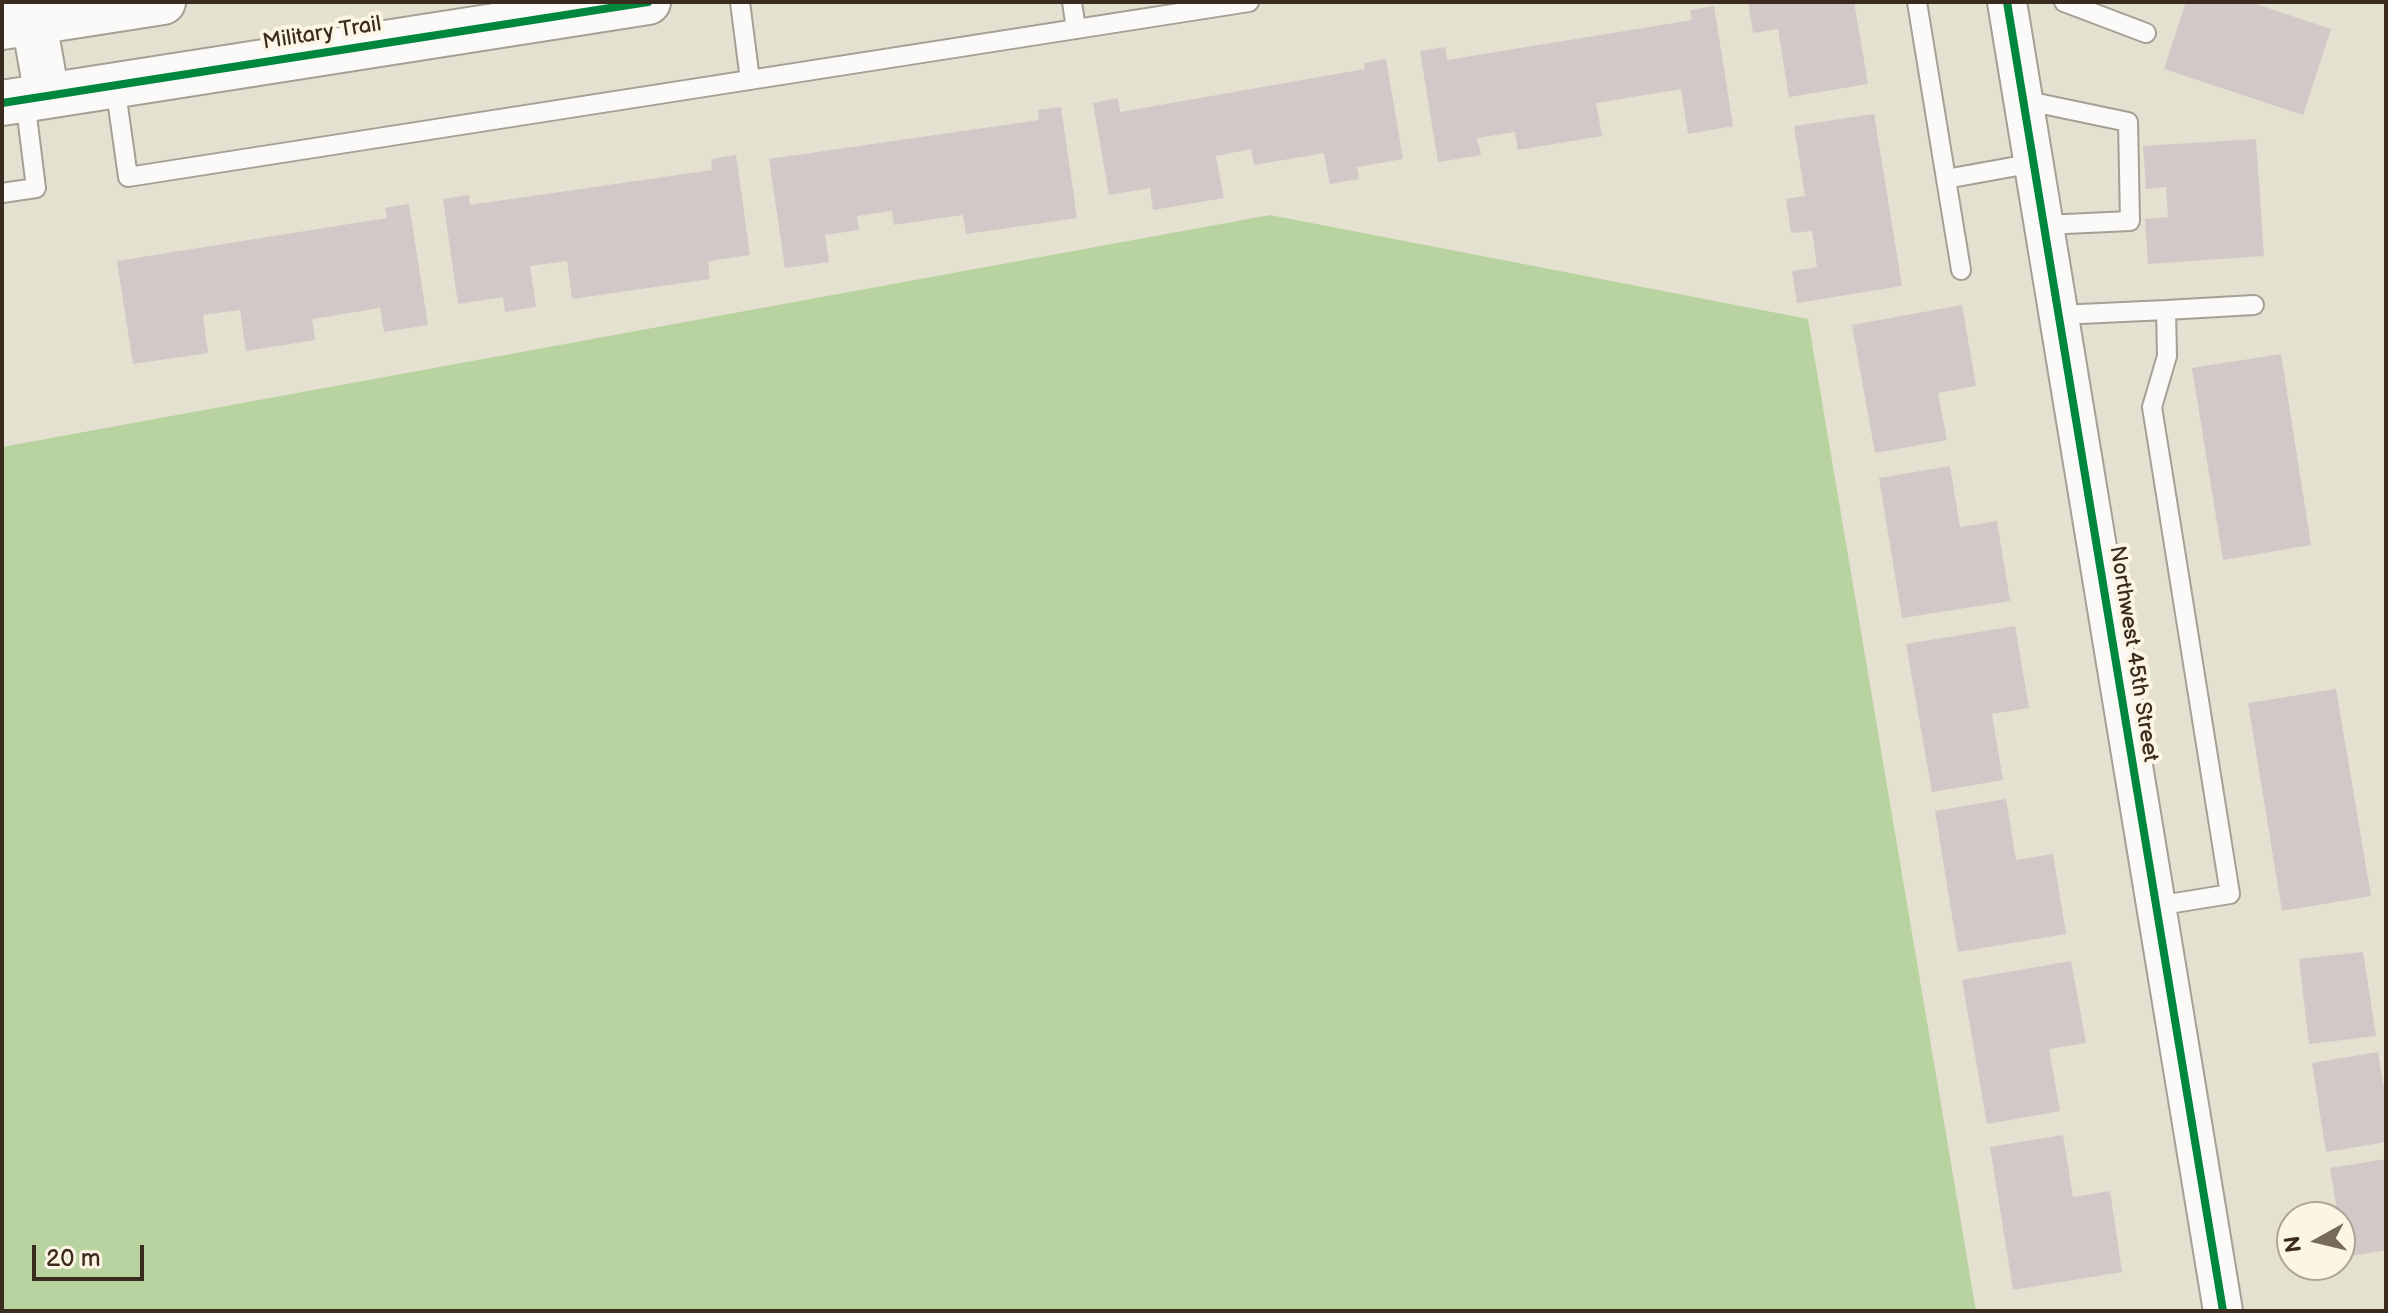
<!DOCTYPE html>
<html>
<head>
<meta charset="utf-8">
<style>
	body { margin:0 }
	#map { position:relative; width:2388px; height:1313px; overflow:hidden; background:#e5e1d0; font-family:"Balsamiq Sans",sans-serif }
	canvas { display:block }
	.frame { position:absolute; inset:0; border:4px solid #3b2a1e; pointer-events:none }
	.north { position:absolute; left:2276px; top:1201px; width:80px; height:80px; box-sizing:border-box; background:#fcf5e5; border:2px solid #afa495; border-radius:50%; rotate:262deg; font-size:22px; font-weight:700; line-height:32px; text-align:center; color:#3b2a1e }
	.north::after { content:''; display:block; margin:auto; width:28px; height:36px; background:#766a5c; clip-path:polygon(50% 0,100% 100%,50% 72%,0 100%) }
	.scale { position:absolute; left:32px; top:1245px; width:112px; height:36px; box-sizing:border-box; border:4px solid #3b2a1e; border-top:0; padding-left:10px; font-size:24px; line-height:28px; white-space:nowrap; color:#3b2a1e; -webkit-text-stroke:6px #fcf5e5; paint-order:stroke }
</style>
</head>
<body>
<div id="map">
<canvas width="2388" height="1313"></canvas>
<div class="frame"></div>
<div class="north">N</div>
<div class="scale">20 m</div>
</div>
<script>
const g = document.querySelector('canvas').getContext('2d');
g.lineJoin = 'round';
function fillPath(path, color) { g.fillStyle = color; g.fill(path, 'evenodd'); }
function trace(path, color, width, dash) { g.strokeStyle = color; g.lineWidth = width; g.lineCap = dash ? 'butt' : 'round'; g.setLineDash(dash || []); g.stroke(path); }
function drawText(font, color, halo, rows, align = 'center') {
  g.font = font + ' "Balsamiq Sans",sans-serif'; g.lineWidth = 8; g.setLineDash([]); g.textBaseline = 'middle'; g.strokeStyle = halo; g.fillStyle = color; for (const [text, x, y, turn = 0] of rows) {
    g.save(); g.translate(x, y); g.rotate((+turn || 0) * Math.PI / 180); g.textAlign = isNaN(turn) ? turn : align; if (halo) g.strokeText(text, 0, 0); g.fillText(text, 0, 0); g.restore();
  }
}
fillPath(new Path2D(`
	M 1270,215 L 1808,319 L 1976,1311 L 2,1311 L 2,447 Z`), '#b8d3a0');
fillPath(new Path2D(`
	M 1748,2 L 1854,2 L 1868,84 L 1789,97 L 1778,29 L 1753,33 Z
	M 2186,2 L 2250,2 L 2331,29 L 2303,115 L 2164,69 Z
	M 1714,6 L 1733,126 L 1688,134 L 1681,89 L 1596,103 L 1602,136 L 1518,150 L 1515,132 L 1477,138 L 1481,155 L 1438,162 L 1420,51 L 1445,47 L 1447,60 L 1692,20 L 1690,10 Z
	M 1386,59 L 1403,159 L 1357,167 L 1359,179 L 1330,184 L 1324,153 L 1254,165 L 1251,149 L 1216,156 L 1224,198 L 1153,210 L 1150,188 L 1109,195 L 1093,103 L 1118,98 L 1120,112 L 1365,69 L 1364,63 Z
	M 1061,107 L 1077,218 L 966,234 L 963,215 L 894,225 L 892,211 L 857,216 L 859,230 L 825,235 L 829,262 L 785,268 L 769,159 L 1039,120 L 1038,110 Z
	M 1874,114 L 1902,286 L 1797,303 L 1792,271 L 1817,267 L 1812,231 L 1791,233 L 1786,199 L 1805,196 L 1794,126 Z
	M 2256,139 L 2264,256 L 2148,264 L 2145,219 L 2168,217 L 2166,187 L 2146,189 L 2143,146 Z
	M 736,155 L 750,255 L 708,261 L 710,279 L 572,299 L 567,261 L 530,266 L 536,307 L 505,312 L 503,297 L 458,304 L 443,199 L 469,195 L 470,205 L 712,170 L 711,159 Z
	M 409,204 L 428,325 L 384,332 L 380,308 L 312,319 L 315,340 L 246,351 L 240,310 L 203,315 L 208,353 L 133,364 L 117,261 L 387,218 L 385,208 Z
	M 1962,305 L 1976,386 L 1938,393 L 1947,440 L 1875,453 L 1852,325 Z
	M 2281,354 L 2311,545 L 2223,560 L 2192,368 Z
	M 1950,466 L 1960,527 L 1997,521 L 2010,601 L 1902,618 L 1879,478 Z
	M 2015,626 L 2029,708 L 1992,714 L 2003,780 L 1932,792 L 1906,644 Z
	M 2336,689 L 2371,896 L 2282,911 L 2248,703 Z
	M 2006,799 L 2016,860 L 2053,854 L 2066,934 L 1958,952 L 1935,811 Z
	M 2363,952 L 2376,1036 L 2309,1044 L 2299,959 Z
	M 2071,961 L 2086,1043 L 2049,1049 L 2060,1111 L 1987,1124 L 1962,980 Z
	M 2378,1052 L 2386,1101 L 2386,1142 L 2326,1152 L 2312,1063 Z
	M 2063,1135 L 2073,1197 L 2110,1191 L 2122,1272 L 2013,1290 L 1990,1147 Z
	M 2386,1159 L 2386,1250 L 2345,1257 L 2330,1168 Z`), '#d1c8c7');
const service = new Path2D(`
	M 740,2 L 750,80
	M 1072,2 L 1076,29
	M 1917,2 L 1946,179 L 2034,163
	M 2064,2 L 2146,33
	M 115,85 L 128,177 L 1249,2
	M 2023,100 L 2128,122 L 2130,221 L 2044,225
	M 1946,179 L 1961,270
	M 2,193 L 36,188 L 25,100
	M 2166,310 L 2254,305
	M 2059,315 L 2166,310 L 2167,356 L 2152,407 L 2230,894 L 2156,906`);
const minor = new Path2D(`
	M 2007,2 L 2223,1311`);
const tertiary = new Path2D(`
	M 34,22 L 47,96
	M 2,27 L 163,2
	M 2,103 L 648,2`);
trace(service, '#a4a095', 22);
trace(minor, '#a4a095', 42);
trace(tertiary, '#a4a095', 48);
trace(service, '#fbfaf8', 18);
trace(minor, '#fbfaf8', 38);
trace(tertiary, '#fbfaf8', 44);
trace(new Path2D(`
	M 2007,2 L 2223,1311
	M 2,103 L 648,2`), '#00873e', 8);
drawText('22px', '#3b2a1e', '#fcf5e5', [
	["Military Trail",322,34,-9],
	["Northwest 45th Street",2133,654,81]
]);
</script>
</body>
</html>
